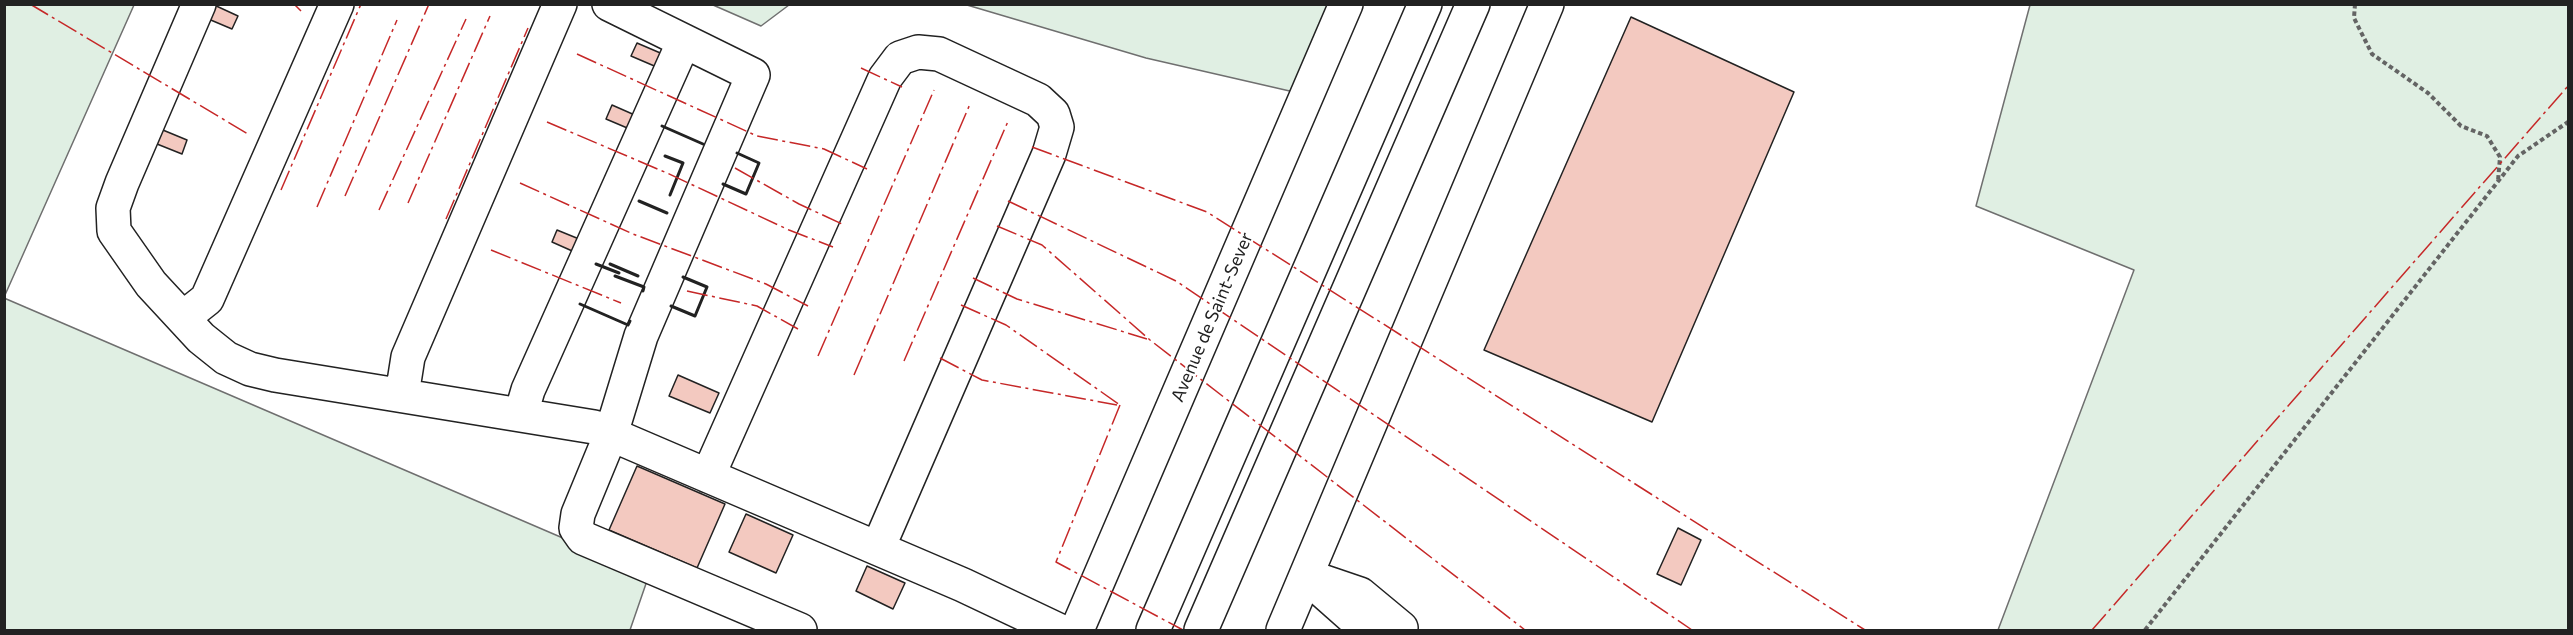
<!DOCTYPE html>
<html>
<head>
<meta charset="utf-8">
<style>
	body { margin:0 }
	#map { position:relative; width:2573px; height:635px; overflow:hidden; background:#fff; font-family:Commissioner,sans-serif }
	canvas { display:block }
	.frame { position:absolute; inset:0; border:6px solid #222; pointer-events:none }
</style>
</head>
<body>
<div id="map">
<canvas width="2573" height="635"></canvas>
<div class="frame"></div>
</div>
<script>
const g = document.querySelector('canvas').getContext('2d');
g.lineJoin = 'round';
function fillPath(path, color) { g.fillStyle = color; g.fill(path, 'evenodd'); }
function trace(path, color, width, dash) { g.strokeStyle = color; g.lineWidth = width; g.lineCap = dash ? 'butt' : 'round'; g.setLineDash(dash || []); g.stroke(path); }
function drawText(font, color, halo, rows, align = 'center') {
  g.font = font + ' Commissioner,sans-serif'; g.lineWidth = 4.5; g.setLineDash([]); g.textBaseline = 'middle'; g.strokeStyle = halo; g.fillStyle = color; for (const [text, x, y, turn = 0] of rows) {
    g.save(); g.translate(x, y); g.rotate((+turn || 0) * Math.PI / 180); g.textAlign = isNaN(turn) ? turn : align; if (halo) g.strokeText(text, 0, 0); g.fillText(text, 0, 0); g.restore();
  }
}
const green = new Path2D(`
	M 5,4 L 134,5 L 5,295 L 4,5 Z
	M 713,5 L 789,5 L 761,26 Z
	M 967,5 L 1331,5 L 1294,92 L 1146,58 Z
	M 2030,5 L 2568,5 L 2568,630 L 1998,630 L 2134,270 L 1976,206 Z
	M 4,298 L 649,575 L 630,630 L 5,630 Z`);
fillPath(green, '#e0efe3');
trace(green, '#6f6f6f', 1.5);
const building = new Path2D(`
	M 212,4 L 238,16 L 232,29 L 206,18 Z
	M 1631,17 L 1794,92 L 1652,422 L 1484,350 Z
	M 637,43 L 665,55 L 659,68 L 631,56 Z
	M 612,105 L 637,116 L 632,130 L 606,119 Z
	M 158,128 L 187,140 L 182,154 L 152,142 Z
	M 557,230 L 584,241 L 579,254 L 552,242 Z
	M 678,375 L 719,393 L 710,413 L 669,396 Z
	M 637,466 L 725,504 L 697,568 L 609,530 Z
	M 746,514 L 793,535 L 776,573 L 729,552 Z
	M 1678,528 L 1701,540 L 1681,585 L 1657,574 Z
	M 867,566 L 905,583 L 893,609 L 856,591 Z`);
fillPath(building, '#f3c9c0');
trace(building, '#222', 1.5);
const minor = new Path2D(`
	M 199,4 L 122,183 L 113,208 L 114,231 L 151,284 L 201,338 L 226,358 L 250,369 L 275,375 L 594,427 L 963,585 L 1058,630
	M 609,4 L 753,75 L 641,336 L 611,434 L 578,514 L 576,528 L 583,538 L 800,630
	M 183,318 L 207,299 L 337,4
	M 402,395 L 408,357 L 560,4
	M 521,414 L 528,390 L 684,41
	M 708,476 L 885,78 L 900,58 L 918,52 L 939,54 L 1038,100 L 1053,114 L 1057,127 L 1049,154 L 878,548
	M 1307,576 L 1360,594 L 1401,628 L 1400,630
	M 1315,584 L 1367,630
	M 1077,630 L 1346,4
	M 1283,630 L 1547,4`);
const major = new Path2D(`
	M 1153,630 L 1425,4
	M 1201,630 L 1473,4`);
trace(minor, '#222', 36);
trace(major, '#222', 36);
trace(new Path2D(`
	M 2355,4 L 2354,18 L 2372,54 L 2428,93 L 2461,126 L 2487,136 L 2500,157 L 2498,181
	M 2145,630 L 2518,156 L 2568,122`), '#646464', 4, [4.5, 3]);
trace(minor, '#fff', 33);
trace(major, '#fff', 33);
trace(new Path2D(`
	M 662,126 L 703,144
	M 665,156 L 683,163 L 670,195
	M 723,184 L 746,194 L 759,163 L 737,153
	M 639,201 L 667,213
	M 596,264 L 619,273
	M 610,264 L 638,276
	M 615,276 L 644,287 L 643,291
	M 580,304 L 628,325 L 630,321
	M 671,306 L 695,316 L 707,287 L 683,277`), '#222', 3);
trace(new Path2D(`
	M 30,4 L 248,134
	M 294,4 L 301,11
	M 577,54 L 757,136 L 824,149 L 867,169
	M 861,68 L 902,87
	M 547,122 L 667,173 L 789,230 L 833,247
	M 1032,147 L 1207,212 L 1865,630
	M 735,168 L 799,204 L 842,224
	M 520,183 L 633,234 L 766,284 L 808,306
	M 281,190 L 361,4
	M 345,196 L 429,4
	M 1008,201 L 1176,281 L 1692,630
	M 408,203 L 490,16
	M 317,207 L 397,20
	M 379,210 L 466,19
	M 446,219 L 528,28
	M 997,226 L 1042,245 L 1150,340 L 1525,630
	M 491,250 L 621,303
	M 973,278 L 1017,299 L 1147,339
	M 687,291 L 757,306 L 798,329
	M 961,305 L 1006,325 L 1120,405
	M 818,356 L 934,90
	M 940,358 L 982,380 L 1117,405
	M 904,361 L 1009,119
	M 854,375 L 970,104
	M 1120,405 L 1056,562 L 1183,630
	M 2092,630 L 2568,86`), '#c62828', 1.5, [21, 4.5, 3, 4.5]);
drawText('18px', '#222', '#fff', [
	["Avenue de Saint-Sever",1212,317,-67]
]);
</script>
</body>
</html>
